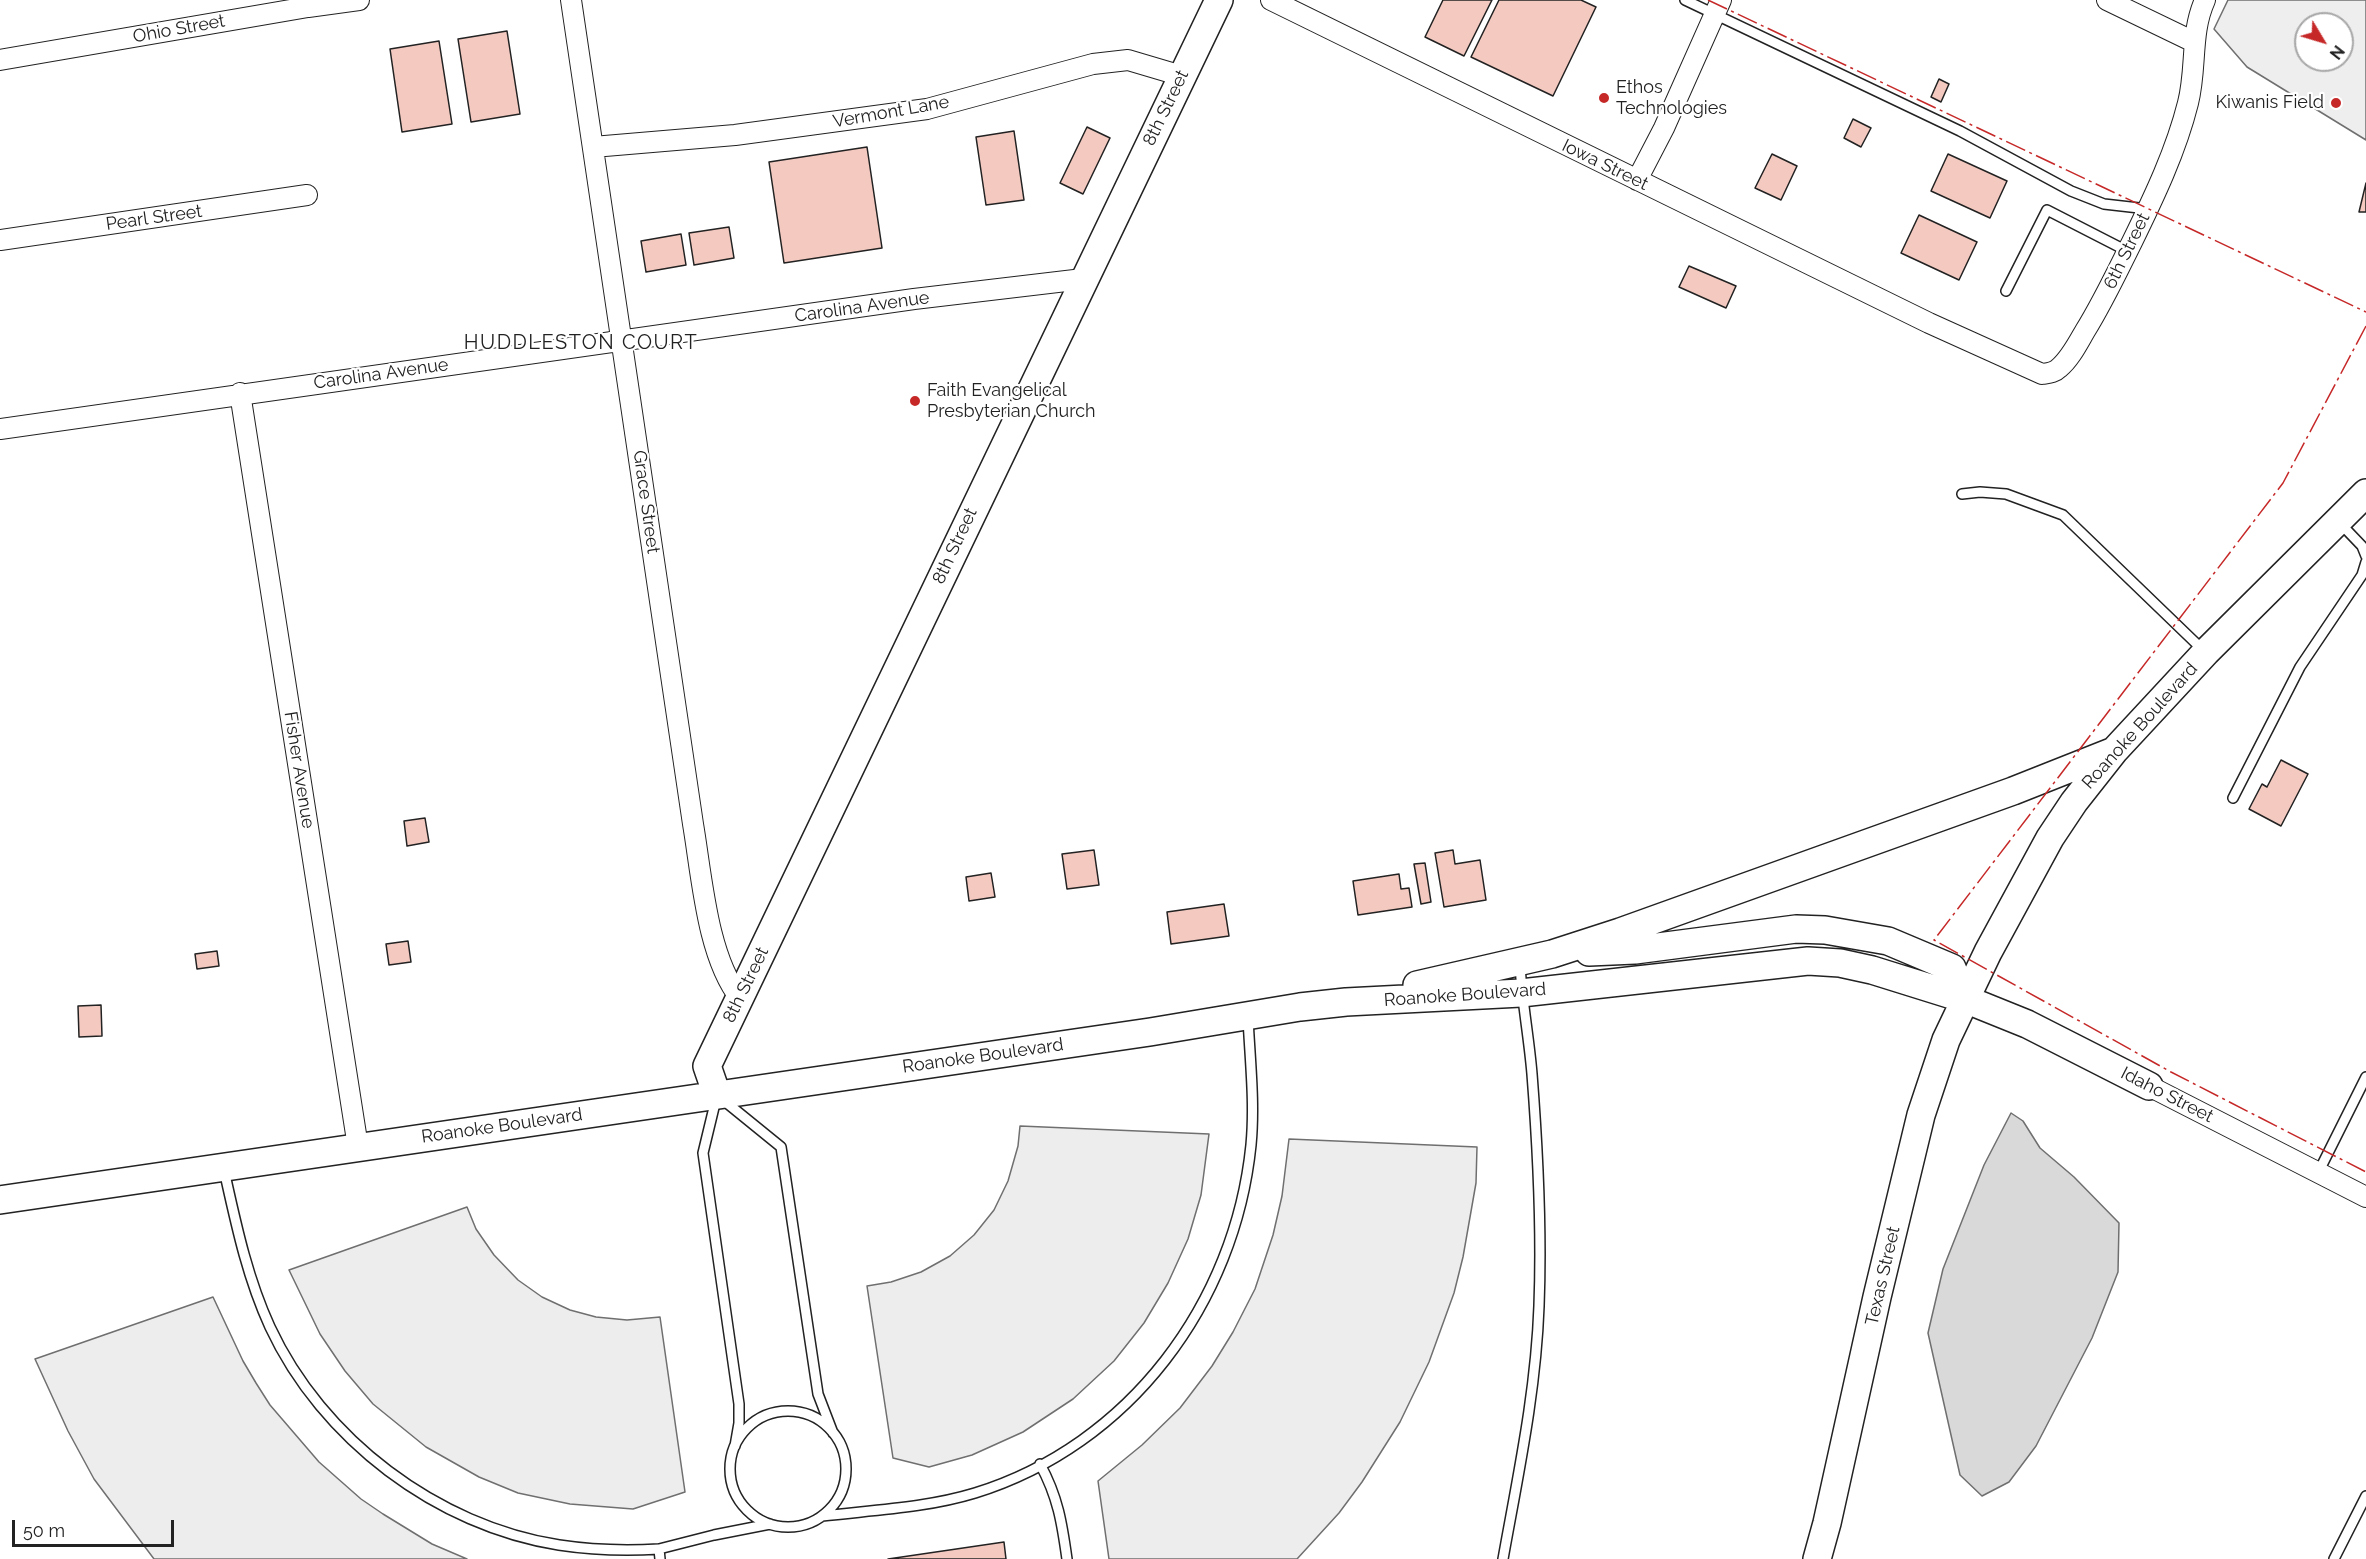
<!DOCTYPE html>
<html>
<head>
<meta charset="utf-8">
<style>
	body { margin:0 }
	#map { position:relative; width:2366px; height:1559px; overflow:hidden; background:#fff; font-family:Raleway,sans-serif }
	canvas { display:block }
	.north { position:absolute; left:2294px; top:12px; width:60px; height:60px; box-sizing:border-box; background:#fff; border:2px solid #a7a7a7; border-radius:50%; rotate:128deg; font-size:16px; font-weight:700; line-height:24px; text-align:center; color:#222 }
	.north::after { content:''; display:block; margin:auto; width:21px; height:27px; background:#c62828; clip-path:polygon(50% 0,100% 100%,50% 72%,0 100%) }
	.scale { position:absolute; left:12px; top:1520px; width:162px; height:27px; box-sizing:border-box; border:3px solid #222; border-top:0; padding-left:8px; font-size:18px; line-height:21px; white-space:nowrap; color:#222; -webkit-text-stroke:4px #fff; paint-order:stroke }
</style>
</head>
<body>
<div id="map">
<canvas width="2366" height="1559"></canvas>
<div class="north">N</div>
<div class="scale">50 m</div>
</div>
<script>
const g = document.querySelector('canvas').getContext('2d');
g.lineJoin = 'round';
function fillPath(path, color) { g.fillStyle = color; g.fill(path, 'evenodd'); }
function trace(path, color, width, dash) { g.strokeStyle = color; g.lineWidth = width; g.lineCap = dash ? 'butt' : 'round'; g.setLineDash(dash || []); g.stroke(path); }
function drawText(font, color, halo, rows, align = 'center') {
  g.font = font + ' Raleway,sans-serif'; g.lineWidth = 4.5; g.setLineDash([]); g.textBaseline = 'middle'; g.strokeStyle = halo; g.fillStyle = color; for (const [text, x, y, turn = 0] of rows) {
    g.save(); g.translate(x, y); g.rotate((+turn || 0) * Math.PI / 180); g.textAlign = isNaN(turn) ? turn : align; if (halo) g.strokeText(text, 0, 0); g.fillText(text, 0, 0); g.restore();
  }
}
const green = new Path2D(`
	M 2228,0 L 2366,0 L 2366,140 L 2247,67 L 2214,29 ZM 2306,24 L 2342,24 L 2342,60 L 2306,60 Z`);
fillPath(green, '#eee');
trace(green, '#6f6f6f', 1.5);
const parking = new Path2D(`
	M 1020,1126 L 1209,1134 L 1201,1195 L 1188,1239 L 1168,1283 L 1144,1323 L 1114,1361 L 1073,1399 L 1023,1432 L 972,1455 L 929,1467 L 893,1458 L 867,1286 L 891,1282 L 921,1272 L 950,1256 L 974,1235 L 994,1210 L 1008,1181 L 1018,1146 Z
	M 1289,1139 L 1477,1147 L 1476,1183 L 1463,1257 L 1454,1293 L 1429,1362 L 1400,1422 L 1362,1482 L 1339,1513 L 1297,1559 L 1109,1559 L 1098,1481 L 1142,1445 L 1180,1408 L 1212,1366 L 1233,1332 L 1255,1289 L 1273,1235 L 1282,1196 Z
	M 467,1207 L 476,1229 L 494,1255 L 518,1280 L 542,1297 L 570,1310 L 596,1317 L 627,1320 L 660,1317 L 685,1492 L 633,1509 L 570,1504 L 518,1493 L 479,1477 L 426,1447 L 373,1404 L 345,1371 L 320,1334 L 289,1270 Z
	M 213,1297 L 243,1361 L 256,1383 L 270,1405 L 319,1462 L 361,1499 L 383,1514 L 432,1544 L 467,1559 L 154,1559 L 94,1479 L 68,1431 L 35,1359 Z`);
fillPath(parking, '#ededed');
trace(parking, '#6f6f6f', 1.5);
const water = new Path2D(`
	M 2011,1113 L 2023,1121 L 2040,1148 L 2074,1177 L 2119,1223 L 2118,1272 L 2092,1338 L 2036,1446 L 2009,1482 L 1982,1496 L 1960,1475 L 1928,1333 L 1943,1269 L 1984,1165 Z`);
fillPath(water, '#d9d9d9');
trace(water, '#6f6f6f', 1.5);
const building = new Path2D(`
	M 1443,0 L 1492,0 L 1464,56 L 1425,37 Z
	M 1499,0 L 1581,0 L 1596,7 L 1553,96 L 1471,57 Z
	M 507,31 L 520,114 L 471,122 L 458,39 Z
	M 439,41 L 452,124 L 402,132 L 390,49 Z
	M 1939,79 L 1949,84 L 1941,102 L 1931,97 Z
	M 1853,119 L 1871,128 L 1861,147 L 1844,138 Z
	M 1087,127 L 1110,138 L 1083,194 L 1060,183 Z
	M 1014,131 L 1024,200 L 986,205 L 976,137 Z
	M 867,147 L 882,248 L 784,263 L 769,162 Z
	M 1772,154 L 1797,166 L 1781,200 L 1755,188 Z
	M 1948,154 L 2007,181 L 1990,218 L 1931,191 Z
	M 2366,183 L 2366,212 L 2359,212 Z
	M 1919,215 L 1977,242 L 1959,280 L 1901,253 Z
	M 729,227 L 734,258 L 694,265 L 689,233 Z
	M 681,234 L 686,265 L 646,272 L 641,241 Z
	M 1689,266 L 1736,286 L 1726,308 L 1679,287 Z
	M 2281,760 L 2308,774 L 2281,826 L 2249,809 L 2262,784 L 2267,787 Z
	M 425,818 L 429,842 L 407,846 L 404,821 Z
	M 1094,850 L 1099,885 L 1067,889 L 1062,854 Z
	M 1453,850 L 1455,864 L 1480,860 L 1486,900 L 1444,907 L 1435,853 Z
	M 1425,863 L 1431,902 L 1421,904 L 1414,864 Z
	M 991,873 L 995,897 L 969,901 L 966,877 Z
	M 1399,874 L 1401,889 L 1409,888 L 1412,907 L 1358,915 L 1353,881 Z
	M 1224,904 L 1229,936 L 1171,944 L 1167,912 Z
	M 408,941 L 411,962 L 389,965 L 386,944 Z
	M 217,951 L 219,966 L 197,969 L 195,954 Z
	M 101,1005 L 102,1036 L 79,1037 L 78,1006 Z
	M 1004,1542 L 1006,1559 L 888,1559 Z`);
fillPath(building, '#f3c9c0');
trace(building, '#222', 1.5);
const lane = new Path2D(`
	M 1685,0 L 1960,131 L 2071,191 L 2104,204 L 2148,209
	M 2006,291 L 2047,210 L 2127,251
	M 1962,494 L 1980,492 L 2006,494 L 2063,515 L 2204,651
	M 2339,522 L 2362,546 L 2366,556
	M 2233,798 L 2300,667 L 2362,575 L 2366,562
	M 224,1170 C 236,1224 247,1277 270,1327 C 322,1439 437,1526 559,1545 C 592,1550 626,1551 659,1549
	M 2318,1173 L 2366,1077
	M730 1469a58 58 0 1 1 116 0a58 58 0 1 1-116 0Z
	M 735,1446 L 739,1423 L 739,1404 L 703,1153 L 717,1095 L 781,1147 L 818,1394 L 833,1433
	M 1040,1464 C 1058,1497 1062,1523 1067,1559
	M 822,1516 C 873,1510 926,1508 975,1493 C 1130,1445 1235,1303 1251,1145 C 1255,1103 1250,1060 1248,1018
	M 660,1559 L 659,1549 L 714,1535 L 770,1524
	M 1503,1559 C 1518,1475 1536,1392 1539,1306 C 1542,1229 1538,1151 1532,1074 C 1529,1037 1522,1002 1520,965
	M 2334,1559 L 2366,1496`);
const street = new Path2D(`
	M 571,0 L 693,824 C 702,877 707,956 740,998
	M 1271,0 L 1929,323 L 2042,374 C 2048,373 2054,373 2059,368 C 2070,359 2078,343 2085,331 C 2103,302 2117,272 2132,242 C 2154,197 2176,151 2188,103 C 2197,68 2190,33 2205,0
	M 2107,0 L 2194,42
	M 0,60 L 308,7 L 359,0
	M 593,147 L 735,135 L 927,109 L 1093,64 L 1128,60 L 1182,76
	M 1637,180 L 1664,128 L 1721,0
	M 0,240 L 307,195
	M 240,393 L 358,1147
	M 0,429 L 914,299 L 1083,279
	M 2149,1086 L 2366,1197`);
const secondary = new Path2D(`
	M 1589,952 L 1635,950 L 1796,929 L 1825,930 L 1888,941 L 1952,968 L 1965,999
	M 1417,985 L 1552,954 L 1620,932 L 2013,791 L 2114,751
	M 717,1095 L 707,1066 L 1219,0
	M 0,1200 L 1150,1032 L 1300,1007 L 1346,1002 L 1521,993 L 1808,961 L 1840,963 L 1872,970 L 1965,999 L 2027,1024 L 2149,1086
	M 1817,1559 L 1827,1523 L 1877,1297 L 1921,1115 L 1946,1040 L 1988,952 L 2050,838 L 2074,802 L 2115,750 L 2206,652 L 2366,493`);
trace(lane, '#222', 12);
trace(street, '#222', 22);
trace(secondary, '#222', 30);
trace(lane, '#fff', 9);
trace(street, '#fff', 20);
trace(secondary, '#fff', 27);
trace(new Path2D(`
	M 1708,0 L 2366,312
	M 2366,326 L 2283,483 L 1934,940 L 2171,1072 L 2366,1172`), '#c62828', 1.5, [21, 4.5, 3, 4.5]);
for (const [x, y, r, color] of [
	[1604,98,6,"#c62828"],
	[2336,103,6,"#c62828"],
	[915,401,6,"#c62828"]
]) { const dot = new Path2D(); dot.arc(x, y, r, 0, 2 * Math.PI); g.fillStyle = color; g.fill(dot); trace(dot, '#fff', 2); }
drawText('18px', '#222', '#fff', [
	["Ohio Street",179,29,-10],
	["8th Street",1166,108,-64],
	["Vermont Lane",891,112,-10],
	["Iowa Street",1605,165,26],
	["Pearl Street",154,218,-8],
	["6th Street",2127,251,-64],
	["Carolina Avenue",862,307,-8],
	["Carolina Avenue",381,374,-8],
	["Grace Street",646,502,82],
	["8th Street",955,546,-65],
	["Roanoke Boulevard",2140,726,-48],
	["Fisher Avenue",299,770,81],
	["8th Street",746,985,-64],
	["Roanoke Boulevard",1465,995,-4],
	["Roanoke Boulevard",983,1056,-8],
	["Idaho Street",2167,1095,27],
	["Roanoke Boulevard",502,1126,-8],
	["Texas Street",1883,1276,-77]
]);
drawText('18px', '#222', '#fff', [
	["Ethos",1616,88],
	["Technologies",1616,109],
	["Kiwanis Field",2324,103,"right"],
	["Faith Evangelical",927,391],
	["Presbyterian Church",927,412]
], 'left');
g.letterSpacing = '1.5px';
drawText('20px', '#222', '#fff', [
	["HUDDLESTON COURT",581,343]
]);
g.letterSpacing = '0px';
</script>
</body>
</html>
